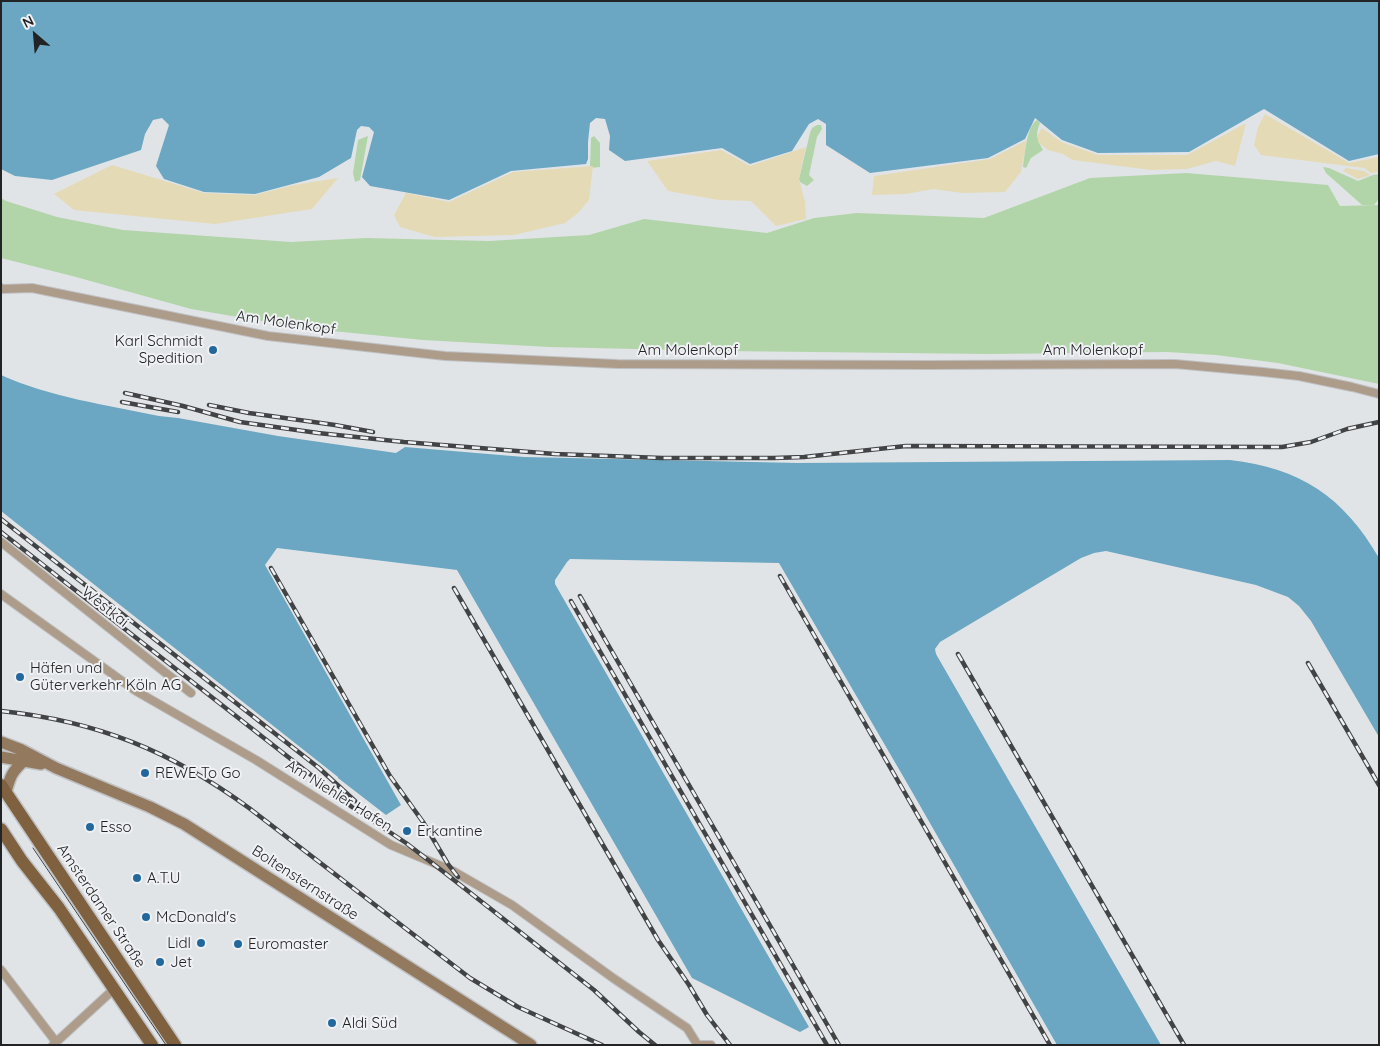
<!DOCTYPE html>
<html>
<head>
<meta charset="utf-8">
<style>
	body { margin:0 }
	#map { position:relative; width:1380px; height:1046px; overflow:hidden; background:#e1e4e7; font-family:Quicksand,sans-serif }
	canvas { display:block }
	.frame { position:absolute; inset:0; border:2px solid #222324; pointer-events:none }
	.north { position:absolute; left:10px; top:10px; width:50px; height:50px; -webkit-text-stroke:4px #eff1f4; paint-order:stroke; rotate:333deg; font-size:14px; font-weight:700; line-height:20px; text-align:center; color:#222324 }
	.north::after { content:''; display:block; margin:auto; width:18px; height:22px; background:#222324; clip-path:polygon(50% 0,100% 100%,50% 72%,0 100%) }
</style>
</head>
<body>
<div id="map">
<canvas width="1380" height="1046"></canvas>
<div class="frame"></div>
<div class="north">N</div>
</div>
<script>
const g = document.querySelector('canvas').getContext('2d');
g.lineJoin = 'round';
function fillPath(path, color) { g.fillStyle = color; g.fill(path, 'evenodd'); }
function trace(path, color, width, dash) { g.strokeStyle = color; g.lineWidth = width; g.lineCap = dash ? 'butt' : 'round'; g.setLineDash(dash || []); g.stroke(path); }
function drawText(font, color, halo, rows, align = 'center') {
  g.font = font + ' Quicksand,sans-serif'; g.lineWidth = 4; g.setLineDash([]); g.textBaseline = 'middle'; g.strokeStyle = halo; g.fillStyle = color; for (const [text, x, y, turn = 0] of rows) {
    g.save(); g.translate(x, y); g.rotate((+turn || 0) * Math.PI / 180); g.textAlign = isNaN(turn) ? turn : align; if (halo) g.strokeText(text, 0, 0); g.fillText(text, 0, 0); g.restore();
  }
}
fillPath(new Path2D(`
	M 1037,120 L 1040,123 C 1035,135 1037,139 1043,150 L 1031,158 L 1026,168 L 1023,167 C 1025,155 1026,127 1037,120 Z
	M 817,125 L 821,125 L 822,129 L 817,137 L 809,175 L 814,180 L 807,186 L 800,182 L 799,179 L 810,133 L 812,128 Z
	M 368,136 L 360,180 L 355,182 L 353,173 L 358,140 Z
	M 594,136 L 600,143 L 600,167 L 590,168 L 591,138 Z
	M 1323,167 L 1329,168 L 1358,181 L 1373,175 L 1379,174 L 1379,199 L 1374,205 L 1362,205 L 1326,173 Z
	M 1186,173 L 1328,185 L 1340,206 L 1379,205 L 1379,384 L 1278,363 L 1216,355 L 1167,352 L 991,354 L 722,351 L 549,347 L 423,340 L 302,328 L 191,309 L 76,277 L 1,258 L 1,198 L 6,201 L 57,217 L 123,230 L 291,242 L 366,238 L 489,241 L 589,235 L 644,219 L 767,233 L 814,218 L 857,213 L 984,218 L 1090,178 Z`), '#b2d4a9');
fillPath(new Path2D(`
	M 1265,114 L 1349,163 L 1379,157 L 1379,172 L 1371,173 L 1364,168 L 1261,155 L 1254,145 L 1258,127 Z
	M 1246,123 L 1235,166 L 1216,161 L 1187,169 L 1151,170 L 1073,160 L 1063,154 L 1048,150 L 1038,142 L 1038,135 L 1042,128 L 1061,142 L 1098,155 L 1187,155 Z
	M 1027,140 L 1021,172 L 1005,192 L 963,193 L 933,189 L 906,194 L 872,195 L 874,176 L 990,159 Z
	M 806,147 L 799,179 L 805,202 L 806,219 L 776,226 L 751,201 L 719,200 L 668,191 L 647,161 L 721,150 L 750,166 Z
	M 112,165 L 204,193 L 255,195 L 294,185 L 338,178 L 312,209 L 215,224 L 74,210 L 54,194 Z
	M 593,166 L 589,200 L 578,213 L 565,223 L 514,235 L 435,237 L 400,227 L 394,215 L 406,193 L 449,202 L 513,172 Z
	M 1346,168 L 1364,171 L 1370,175 L 1358,179 L 1343,171 Z`), '#e4dab5');
fillPath(new Path2D(`
	M 1,1 L 1379,1 L 1379,154 L 1349,161 L 1264,109 L 1189,152 L 1098,153 L 1062,140 L 1035,118 L 1025,139 L 988,158 L 870,173 L 826,145 L 826,124 L 818,119 L 809,124 L 792,151 L 750,164 L 722,148 L 625,161 L 609,150 L 610,136 L 605,119 L 596,118 L 590,123 L 588,142 L 588,159 L 586,164 L 511,171 L 449,200 L 370,186 L 362,177 L 374,132 L 369,127 L 361,126 L 357,130 L 351,158 L 319,177 L 255,194 L 204,192 L 164,179 L 156,166 L 169,125 L 162,118 L 153,120 L 145,134 L 141,150 L 52,180 L 15,176 L 1,169 Z
	M 1,375 C 50,397 106,405 159,416 L 178,418 L 278,436 L 396,453 L 405,447 L 524,457 L 798,463 L 1230,460 C 1300,468 1343,496 1379,558 L 1379,737 L 1311,621 L 1299,606 L 1288,597 L 1256,585 L 1106,551 L 1094,553 L 1081,558 L 940,642 L 935,649 L 936,654 L 1161,1045 L 1057,1045 L 907,783 L 779,563 L 570,559 L 567,562 L 555,580 L 555,584 L 809,1027 L 800,1032 L 692,978 L 457,570 L 277,548 L 265,565 L 401,805 L 386,815 L 338,778 L 338,777 L 1,511 Z`), '#6ba7c2');
const street = new Path2D(`
	M 1,288 L 2,289 L 32,288 L 268,336 L 445,356 L 617,364 L 927,365 L 1175,364 L 1263,372 L 1299,376 L 1352,387 L 1379,394
	M 1,542 L 191,693
	M 1,594 L 136,691 L 256,760 L 391,845 L 453,871 L 512,905 L 613,978 L 687,1028 L 697,1044
	M 1,970 L 56,1042
	M 53,1045 L 114,989
	M 696,1045 L 711,1045`);
const secondary = new Path2D(`
	M 1,742 L 22,750 L 56,768 L 150,807 L 184,824 L 531,1045
	M 1,757 L 41,764
	M 6,792 C 10,777 12,771 24,761`);
const primary = new Path2D(`
	M 1,785 L 175,1045
	M 1,829 L 22,861 L 59,908 L 152,1045`);
trace(street, '#bfc1c4', 10);
trace(secondary, '#bfc1c4', 14);
trace(primary, '#bfc1c4', 15);
trace(street, '#ae9c8a', 8);
trace(secondary, '#937a5e', 11);
trace(primary, '#7f613f', 12);
trace(new Path2D(`
	M 33,848 L 166,1045`), '#414344', 1);
const rail = new Path2D(`
	M 125,393 L 183,406 L 240,422 L 318,433 L 404,442 L 555,454 L 662,458 L 774,458 L 804,457 L 906,446 L 1282,447 L 1311,442 L 1347,429 L 1379,422
	M 122,402 L 178,412
	M 209,405 L 249,413 L 335,425 L 373,432
	M 1,519 L 319,768 L 355,801
	M 1,532 L 352,807 L 406,843 L 445,873 L 594,990 L 639,1032 L 655,1045
	M 271,568 L 390,776 L 423,822 L 448,864 L 458,877
	M 780,576 L 1050,1045
	M 454,588 L 658,940 L 689,985 L 707,1015 L 730,1045
	M 580,596 L 839,1045
	M 571,601 L 827,1045
	M 958,654 L 1184,1045
	M 1308,663 L 1379,785
	M 1,711 C 97,721 171,751 249,808 L 470,978 L 518,1007 L 602,1045`);
trace(rail, '#414344', 4.5);
trace(rail, '#eff1f4', 2.5, [8]);
for (const [x, y, r, color] of [
	[213,350,5,"#23689d"],
	[20,677,5,"#23689d"],
	[145,773,5,"#23689d"],
	[90,827,5,"#23689d"],
	[407,831,5,"#23689d"],
	[137,878,5,"#23689d"],
	[146,917,5,"#23689d"],
	[201,943,5,"#23689d"],
	[238,944,5,"#23689d"],
	[160,962,5,"#23689d"],
	[332,1023,5,"#23689d"]
]) { const dot = new Path2D(); dot.arc(x, y, r, 0, 2 * Math.PI); g.fillStyle = color; g.fill(dot); trace(dot, '#eff1f4', 2); }
drawText('15px', '#222324', '#eff1f4', [
	["Am Molenkopf",286,323,8],
	["Am Molenkopf",688,350],
	["Am Molenkopf",1093,350],
	["Westkai",105,607,39],
	["Am Niehler Hafen",339,796,32],
	["Boltensternstraße",305,883,33],
	["Amsterdamer Straße",101,906,56]
]);
drawText('15px', '#222324', '#eff1f4', [
	["Karl Schmidt",203,341,"right"],
	["Spedition",203,358,"right"],
	["Häfen und",30,668],
	["Güterverkehr Köln AG",30,685],
	["REWE To Go",155,773],
	["Esso",100,827],
	["Erkantine",417,831],
	["A.T.U",147,878],
	["McDonald's",156,917],
	["Lidl",191,943,"right"],
	["Euromaster",248,944],
	["Jet",170,962],
	["Aldi Süd",342,1023]
], 'left');
</script>
</body>
</html>
